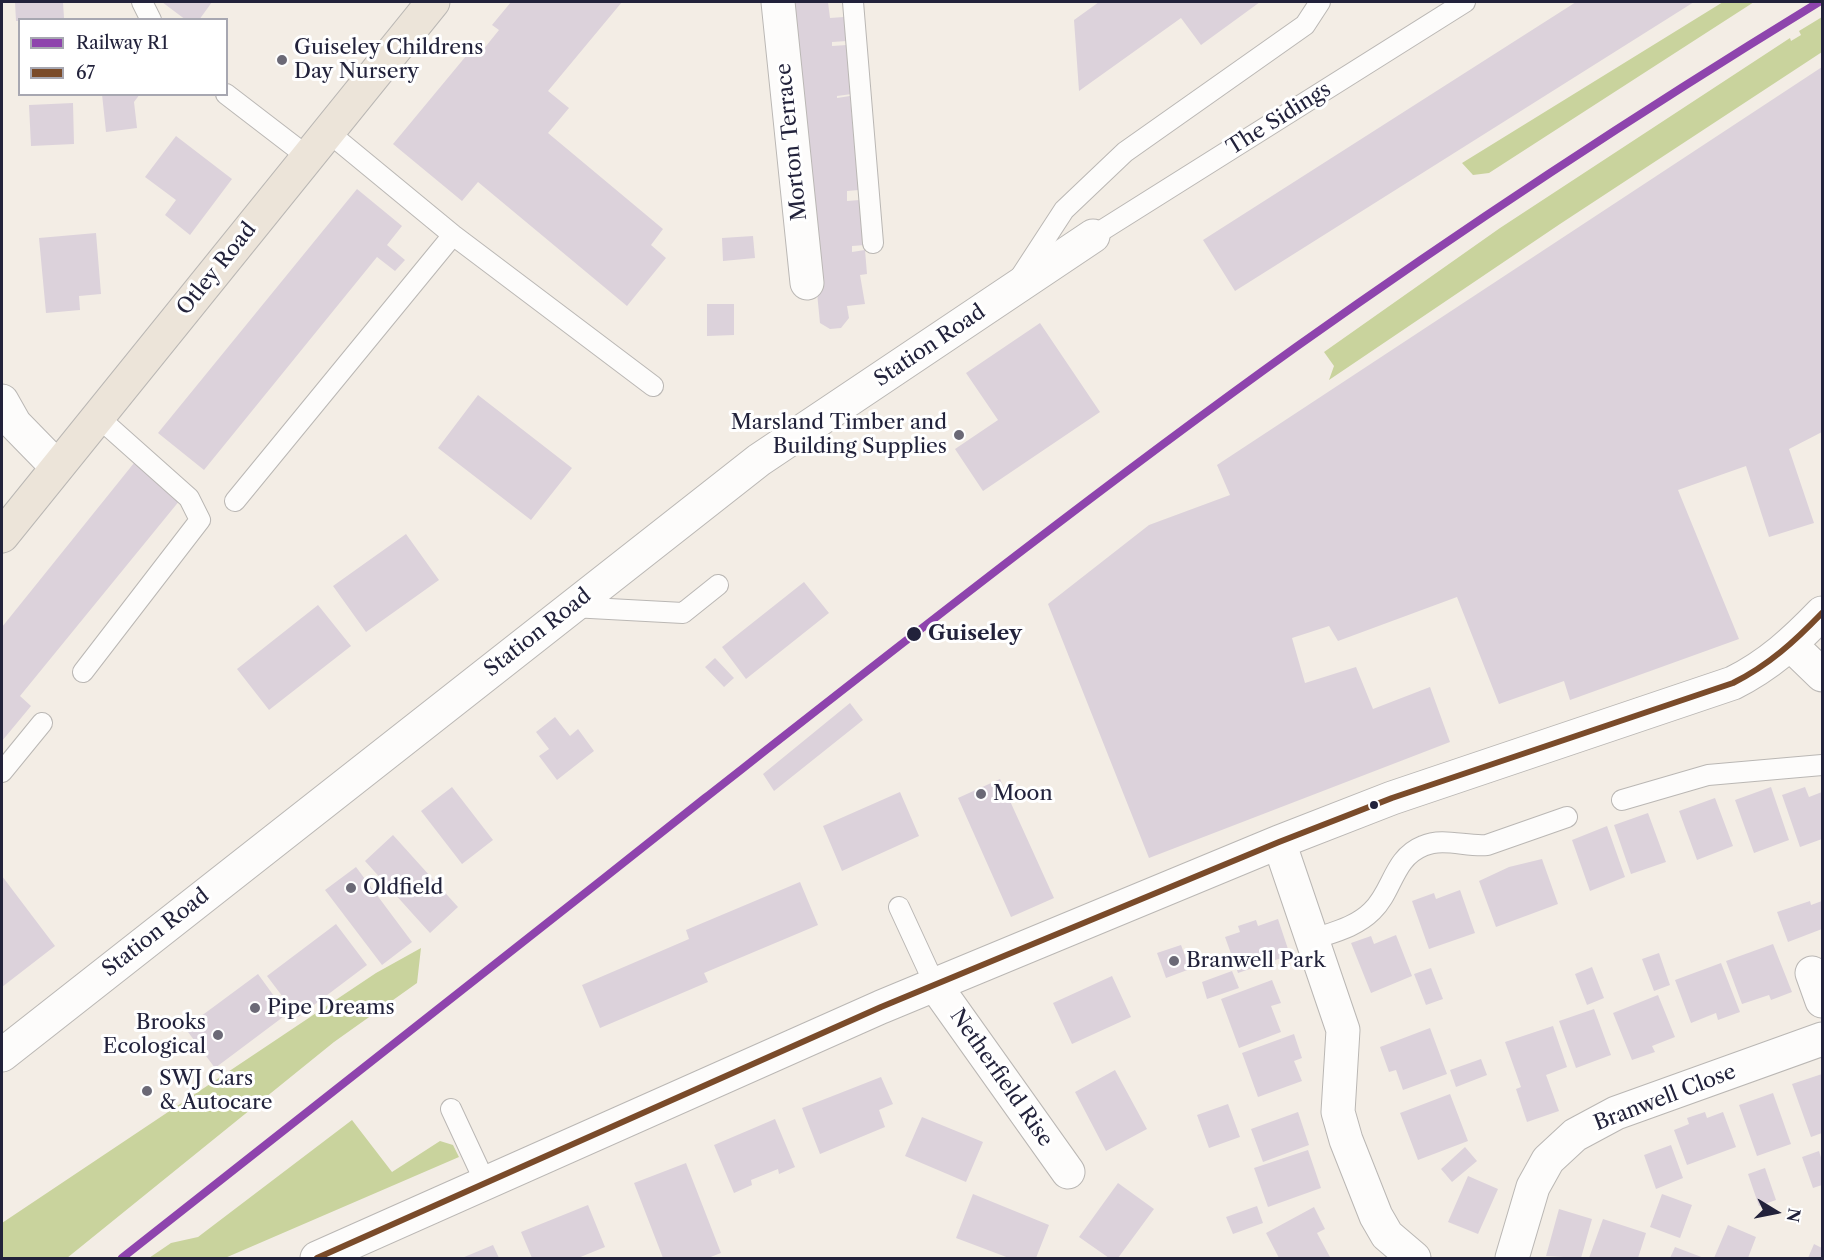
<!DOCTYPE html>
<html>
<head>
<meta charset="utf-8">
<style>
	body { margin:0 }
	#map { position:relative; width:1824px; height:1260px; overflow:hidden; background:#f3ede5; font-family:"Libre Caslon Text",serif }
	canvas { display:block }
	.frame { position:absolute; inset:0; border:3px solid #22223b; pointer-events:none }
	.legend { position:absolute; left:18px; top:18px; width:210px; height:78px; box-sizing:border-box; background:#fff; border:2px solid #a7a7b1; margin:0; padding:8px 10px; list-style:none; font-size:18px; color:#22223b }
	.legend li { display:flex; align-items:center; gap:12px; height:30px }
	.legend b { width:30px; border:2px solid #a7a7b1 }
	.north { position:absolute; left:1746px; top:1182px; width:60px; height:60px; -webkit-text-stroke:4px #fff; paint-order:stroke; rotate:100deg; font-size:16px; font-weight:700; line-height:24px; text-align:center; color:#22223b }
	.north::after { content:''; display:block; margin:auto; width:21px; height:27px; background:#22223b; clip-path:polygon(50% 0,100% 100%,50% 72%,0 100%) }
</style>
</head>
<body>
<div id="map">
<canvas width="1824" height="1260"></canvas>
<div class="frame"></div>
<ul class="legend">
<li><b style="height:8px;background:#8e44ad"></b>Railway R1</li>
<li><b style="height:8px;background:#7a4b2a"></b>67</li>
</ul>
<div class="north">N</div>
</div>
<script>
const g = document.querySelector('canvas').getContext('2d');
g.lineJoin = 'round';
function fillPath(path, color) { g.fillStyle = color; g.fill(path, 'evenodd'); }
function trace(path, color, width, dash) { g.strokeStyle = color; g.lineWidth = width; g.lineCap = dash ? 'butt' : 'round'; g.setLineDash(dash || []); g.stroke(path); }
function drawText(font, color, halo, rows, align = 'center') {
  g.font = font + ' "Libre Caslon Text",serif'; g.lineWidth = 6; g.setLineDash([]); g.textBaseline = 'middle'; g.strokeStyle = halo; g.fillStyle = color; for (const [text, x, y, turn = 0] of rows) {
    g.save(); g.translate(x, y); g.rotate((+turn || 0) * Math.PI / 180); g.textAlign = isNaN(turn) ? turn : align; if (halo) g.strokeText(text, 0, 0); g.fillText(text, 0, 0); g.restore();
  }
}
fillPath(new Path2D(`
	M 1723,2 L 1754,2 L 1489,173 L 1473,175 L 1462,163 Z
	M 1822,17 L 1822,52 L 1560,224 L 1329,380 L 1334,366 L 1324,352 L 1500,228 L 1790,38 L 1791,41 L 1801,35 L 1799,31 Z
	M 421,948 L 417,983 L 334,1042 L 67,1258 L 2,1258 L 2,1223 L 376,973 Z
	M 352,1120 L 392,1172 L 440,1141 L 453,1145 L 459,1157 L 225,1258 L 149,1258 L 171,1243 L 198,1237 Z`), '#c9d39d');
fillPath(new Path2D(`
	M 15,2 L 63,2 L 64,18 L 16,21 Z
	M 162,2 L 212,2 L 199,20 L 186,20 Z
	M 511,2 L 622,2 L 548,91 L 569,108 L 548,133 L 663,229 L 651,245 L 666,258 L 627,306 L 478,182 L 462,201 L 393,144 L 471,50 L 478,56 L 499,30 L 492,25 Z
	M 788,2 L 828,2 L 830,18 L 844,17 L 847,41 L 832,42 L 832,46 L 847,45 L 852,94 L 837,96 L 837,98 L 850,96 L 859,190 L 847,191 L 847,201 L 860,200 L 865,245 L 852,246 L 852,252 L 865,250 L 867,274 L 860,275 L 865,304 L 847,306 L 849,318 L 841,328 L 830,329 L 820,323 Z
	M 1099,2 L 1260,2 L 1201,45 L 1181,18 L 1079,91 L 1074,20 Z
	M 1576,2 L 1694,2 L 1235,291 L 1203,240 Z
	M 1822,67 L 1822,432 L 1789,449 L 1814,523 L 1769,537 L 1746,466 L 1678,490 L 1739,639 L 1570,700 L 1564,681 L 1499,704 L 1457,597 L 1338,641 L 1329,626 L 1292,638 L 1305,683 L 1356,667 L 1373,709 L 1430,687 L 1450,742 L 1149,858 L 1048,604 L 1149,525 L 1230,495 L 1217,465 Z
	M 102,94 L 140,94 L 134,102 L 137,128 L 106,132 Z
	M 73,103 L 74,144 L 31,146 L 29,105 Z
	M 176,136 L 232,179 L 190,235 L 165,215 L 176,200 L 145,177 Z
	M 357,189 L 402,226 L 387,245 L 405,260 L 395,271 L 377,257 L 204,470 L 158,433 Z
	M 96,233 L 101,294 L 79,296 L 80,310 L 46,313 L 39,238 Z
	M 753,236 L 755,258 L 723,261 L 722,238 Z
	M 707,304 L 734,304 L 734,335 L 707,336 Z
	M 1040,323 L 1100,412 L 983,491 L 955,449 L 998,420 L 966,373 Z
	M 478,395 L 572,468 L 531,520 L 438,448 Z
	M 134,463 L 180,500 L 20,696 L 31,706 L 2,741 L 2,627 Z
	M 406,534 L 439,580 L 366,632 L 333,586 Z
	M 804,582 L 829,613 L 746,679 L 722,647 Z
	M 318,605 L 351,646 L 269,710 L 237,669 Z
	M 715,658 L 734,678 L 724,687 L 705,667 Z
	M 850,703 L 863,720 L 774,791 L 763,774 Z
	M 555,717 L 570,736 L 578,729 L 594,751 L 557,780 L 539,756 L 549,749 L 536,732 Z
	M 1000,779 L 1054,898 L 1011,917 L 958,798 Z
	M 452,787 L 493,840 L 462,864 L 421,811 Z
	M 1771,787 L 1789,840 L 1754,853 L 1735,800 Z
	M 1805,787 L 1809,797 L 1822,792 L 1822,839 L 1800,847 L 1782,795 Z
	M 900,792 L 919,836 L 842,871 L 823,826 Z
	M 1715,798 L 1733,846 L 1697,860 L 1679,811 Z
	M 1648,813 L 1666,862 L 1631,874 L 1614,825 Z
	M 1607,826 L 1625,877 L 1590,891 L 1572,840 Z
	M 393,835 L 458,907 L 430,933 L 365,861 Z
	M 1542,859 L 1558,904 L 1496,927 L 1479,881 L 1509,867 Z
	M 356,867 L 412,942 L 382,965 L 325,890 Z
	M 2,876 L 55,946 L 2,987 Z
	M 800,882 L 818,925 L 704,973 L 708,982 L 600,1028 L 582,985 L 689,939 L 686,930 Z
	M 1460,890 L 1475,933 L 1429,949 L 1412,901 L 1434,893 L 1436,899 Z
	M 1810,901 L 1811,905 L 1822,901 L 1822,929 L 1788,942 L 1777,912 Z
	M 1278,919 L 1290,955 L 1238,973 L 1225,937 L 1240,932 L 1238,926 L 1256,920 L 1258,926 Z
	M 336,924 L 367,965 L 298,1017 L 267,976 Z
	M 1396,935 L 1412,976 L 1371,993 L 1351,943 L 1371,936 L 1374,944 Z
	M 1773,944 L 1792,992 L 1771,1000 L 1769,995 L 1742,1004 L 1726,961 Z
	M 1181,945 L 1190,969 L 1166,978 L 1157,953 Z
	M 1659,953 L 1670,985 L 1654,991 L 1642,959 Z
	M 1721,963 L 1740,1012 L 1718,1020 L 1716,1013 L 1691,1023 L 1675,980 Z
	M 1592,967 L 1604,998 L 1587,1005 L 1575,974 Z
	M 1431,968 L 1443,999 L 1426,1005 L 1414,974 Z
	M 1232,971 L 1239,988 L 1207,999 L 1202,982 Z
	M 258,974 L 287,1014 L 215,1068 L 185,1028 Z
	M 1112,976 L 1131,1017 L 1072,1044 L 1053,1003 Z
	M 1272,980 L 1281,1003 L 1271,1006 L 1281,1032 L 1239,1048 L 1221,999 Z
	M 1658,995 L 1675,1037 L 1652,1046 L 1655,1052 L 1632,1060 L 1613,1013 Z
	M 1594,1009 L 1611,1055 L 1576,1068 L 1559,1021 Z
	M 1553,1026 L 1567,1067 L 1546,1075 L 1559,1111 L 1527,1122 L 1516,1089 L 1521,1087 L 1505,1042 Z
	M 1430,1028 L 1447,1074 L 1403,1090 L 1396,1070 L 1389,1072 L 1380,1047 Z
	M 1294,1034 L 1302,1058 L 1294,1061 L 1302,1081 L 1258,1097 L 1242,1053 Z
	M 1481,1059 L 1487,1075 L 1456,1087 L 1450,1070 Z
	M 1115,1070 L 1147,1129 L 1106,1151 L 1075,1092 Z
	M 1822,1074 L 1822,1133 L 1811,1137 L 1792,1084 Z
	M 881,1077 L 893,1104 L 879,1110 L 885,1127 L 820,1154 L 802,1108 Z
	M 1773,1093 L 1791,1144 L 1757,1156 L 1739,1105 Z
	M 1450,1094 L 1468,1141 L 1418,1160 L 1400,1113 Z
	M 1228,1104 L 1240,1137 L 1209,1148 L 1197,1115 Z
	M 1298,1112 L 1309,1145 L 1263,1162 L 1251,1129 Z
	M 1705,1112 L 1707,1118 L 1723,1112 L 1736,1147 L 1687,1165 L 1674,1130 L 1689,1124 L 1687,1118 Z
	M 922,1117 L 983,1142 L 966,1182 L 905,1156 Z
	M 775,1119 L 795,1167 L 779,1174 L 778,1169 L 751,1180 L 752,1185 L 734,1193 L 714,1145 Z
	M 1671,1145 L 1683,1178 L 1656,1189 L 1644,1155 Z
	M 1465,1147 L 1477,1161 L 1452,1182 L 1441,1169 Z
	M 1308,1150 L 1321,1188 L 1268,1207 L 1254,1168 Z
	M 1819,1151 L 1822,1161 L 1822,1185 L 1813,1188 L 1802,1157 Z
	M 686,1163 L 721,1253 L 708,1258 L 663,1258 L 634,1183 Z
	M 1765,1168 L 1776,1200 L 1759,1206 L 1748,1174 Z
	M 1468,1176 L 1498,1189 L 1478,1234 L 1448,1222 Z
	M 1118,1183 L 1154,1209 L 1118,1258 L 1109,1258 L 1079,1237 Z
	M 973,1194 L 1049,1225 L 1036,1258 L 1009,1258 L 956,1238 Z
	M 1662,1194 L 1692,1205 L 1680,1238 L 1650,1227 Z
	M 588,1205 L 605,1247 L 578,1258 L 532,1258 L 521,1232 Z
	M 1257,1206 L 1263,1223 L 1233,1234 L 1226,1217 Z
	M 1314,1207 L 1325,1229 L 1317,1233 L 1330,1257 L 1279,1258 L 1266,1233 Z
	M 1559,1209 L 1592,1219 L 1581,1258 L 1546,1256 Z
	M 1603,1219 L 1646,1233 L 1638,1258 L 1589,1258 Z
	M 1728,1225 L 1756,1237 L 1748,1258 L 1714,1258 Z
	M 1814,1244 L 1822,1248 L 1822,1258 L 1808,1258 Z
	M 493,1245 L 499,1258 L 462,1258 Z
	M 1675,1247 L 1704,1258 L 1670,1258 Z`), '#dcd2db');
const lane = new Path2D(`
	M 142,2 L 151,20
	M 853,2 L 873,243
	M 226,94 L 308,157
	M 328,132 L 453,235 L 653,386
	M 1093,236 L 1465,2
	M 1021,276 L 1064,210 L 1125,152 L 1305,25 L 1320,2
	M 235,501 L 453,235
	M 572,607 L 683,613 L 718,585
	M 83,672 L 200,520 L 189,498 L 98,417
	M 2,772 L 42,723
	M 1622,800 L 1708,775 L 1822,765
	M 899,907 L 935,985
	M 1314,939 C 1334,932 1356,927 1372,911 C 1393,891 1393,858 1423,846 C 1443,837 1466,847 1487,845 L 1567,817
	M 451,1109 L 485,1182`);
const street = new Path2D(`
	M 778,2 L 807,283
	M 2,401 L 15,424 L 57,467
	M 1791,645 L 1822,675
	M 1279,842 L 1343,1030 L 1338,1112 L 1346,1140 L 1376,1216 L 1387,1235 L 1414,1258
	M 1812,973 L 1822,1001
	M 935,985 L 1068,1172
	M 2,1055 L 759,460 L 1093,236
	M 317,1258 L 881,1007 L 1279,842 L 1392,798 L 1733,683 C 1769,665 1795,641 1822,613
	M 1512,1258 L 1533,1187 L 1548,1160 L 1575,1135 L 1616,1113 L 1822,1039`);
const primary = new Path2D(`
	M 2,536 L 433,2`);
trace(lane, '#bab7b4', 22);
trace(street, '#bab7b4', 35);
trace(primary, '#bab7b4', 35);
trace(lane, '#fdfcfb', 20);
trace(street, '#fdfcfb', 33);
trace(primary, '#ece4d9', 33);
trace(new Path2D(`
	M 317,1258 L 881,1007 L 1279,842 L 1392,798 L 1733,683 C 1769,665 1795,641 1822,613`), '#7a4b2a', 6);
trace(new Path2D(`
	M 122,1258 C 316,1105 511,952 705,798 C 900,645 1095,491 1296,347 C 1466,226 1641,111 1819,2`), '#8e44ad', 8);
for (const [x, y, r, color] of [
	[282,60,6,"#6b6976"],
	[959,435,6,"#6b6976"],
	[914,634,8,"#22223b"],
	[981,794,6,"#6b6976"],
	[1374,805,5,"#22223b"],
	[351,888,6,"#6b6976"],
	[1174,961,6,"#6b6976"],
	[255,1008,6,"#6b6976"],
	[218,1035,6,"#6b6976"],
	[147,1091,6,"#6b6976"]
]) { const dot = new Path2D(); dot.arc(x, y, r, 0, 2 * Math.PI); g.fillStyle = color; g.fill(dot); trace(dot, '#fff', 2); }
drawText('21px', '#22223b', '#fff', [
	["Guiseley Childrens",294,48],
	["Day Nursery",294,72],
	["Marsland Timber and",947,423,"right"],
	["Building Supplies",947,447,"right"],
	["Moon",993,794],
	["Oldfield",363,888],
	["Branwell Park",1186,961],
	["Pipe Dreams",267,1008],
	["Brooks",206,1023,"right"],
	["Ecological",206,1047,"right"],
	["SWJ Cars",159,1079],
	["& Autocare",159,1103]
], 'left');
drawText('21px', '#22223b', '#fff', [
	["The Sidings",1279,119,-32],
	["Morton Terrace",792,142,-96],
	["Otley Road",217,269,-51],
	["Station Road",930,346,-34],
	["Station Road",538,633,-38],
	["Station Road",156,933,-38],
	["Netherfield Rise",1001,1078,55],
	["Branwell Close",1665,1098,-21]
]);
drawText('bold 21px', '#22223b', '#fff', [
	["Guiseley",928,634]
], 'left');
</script>
</body>
</html>
